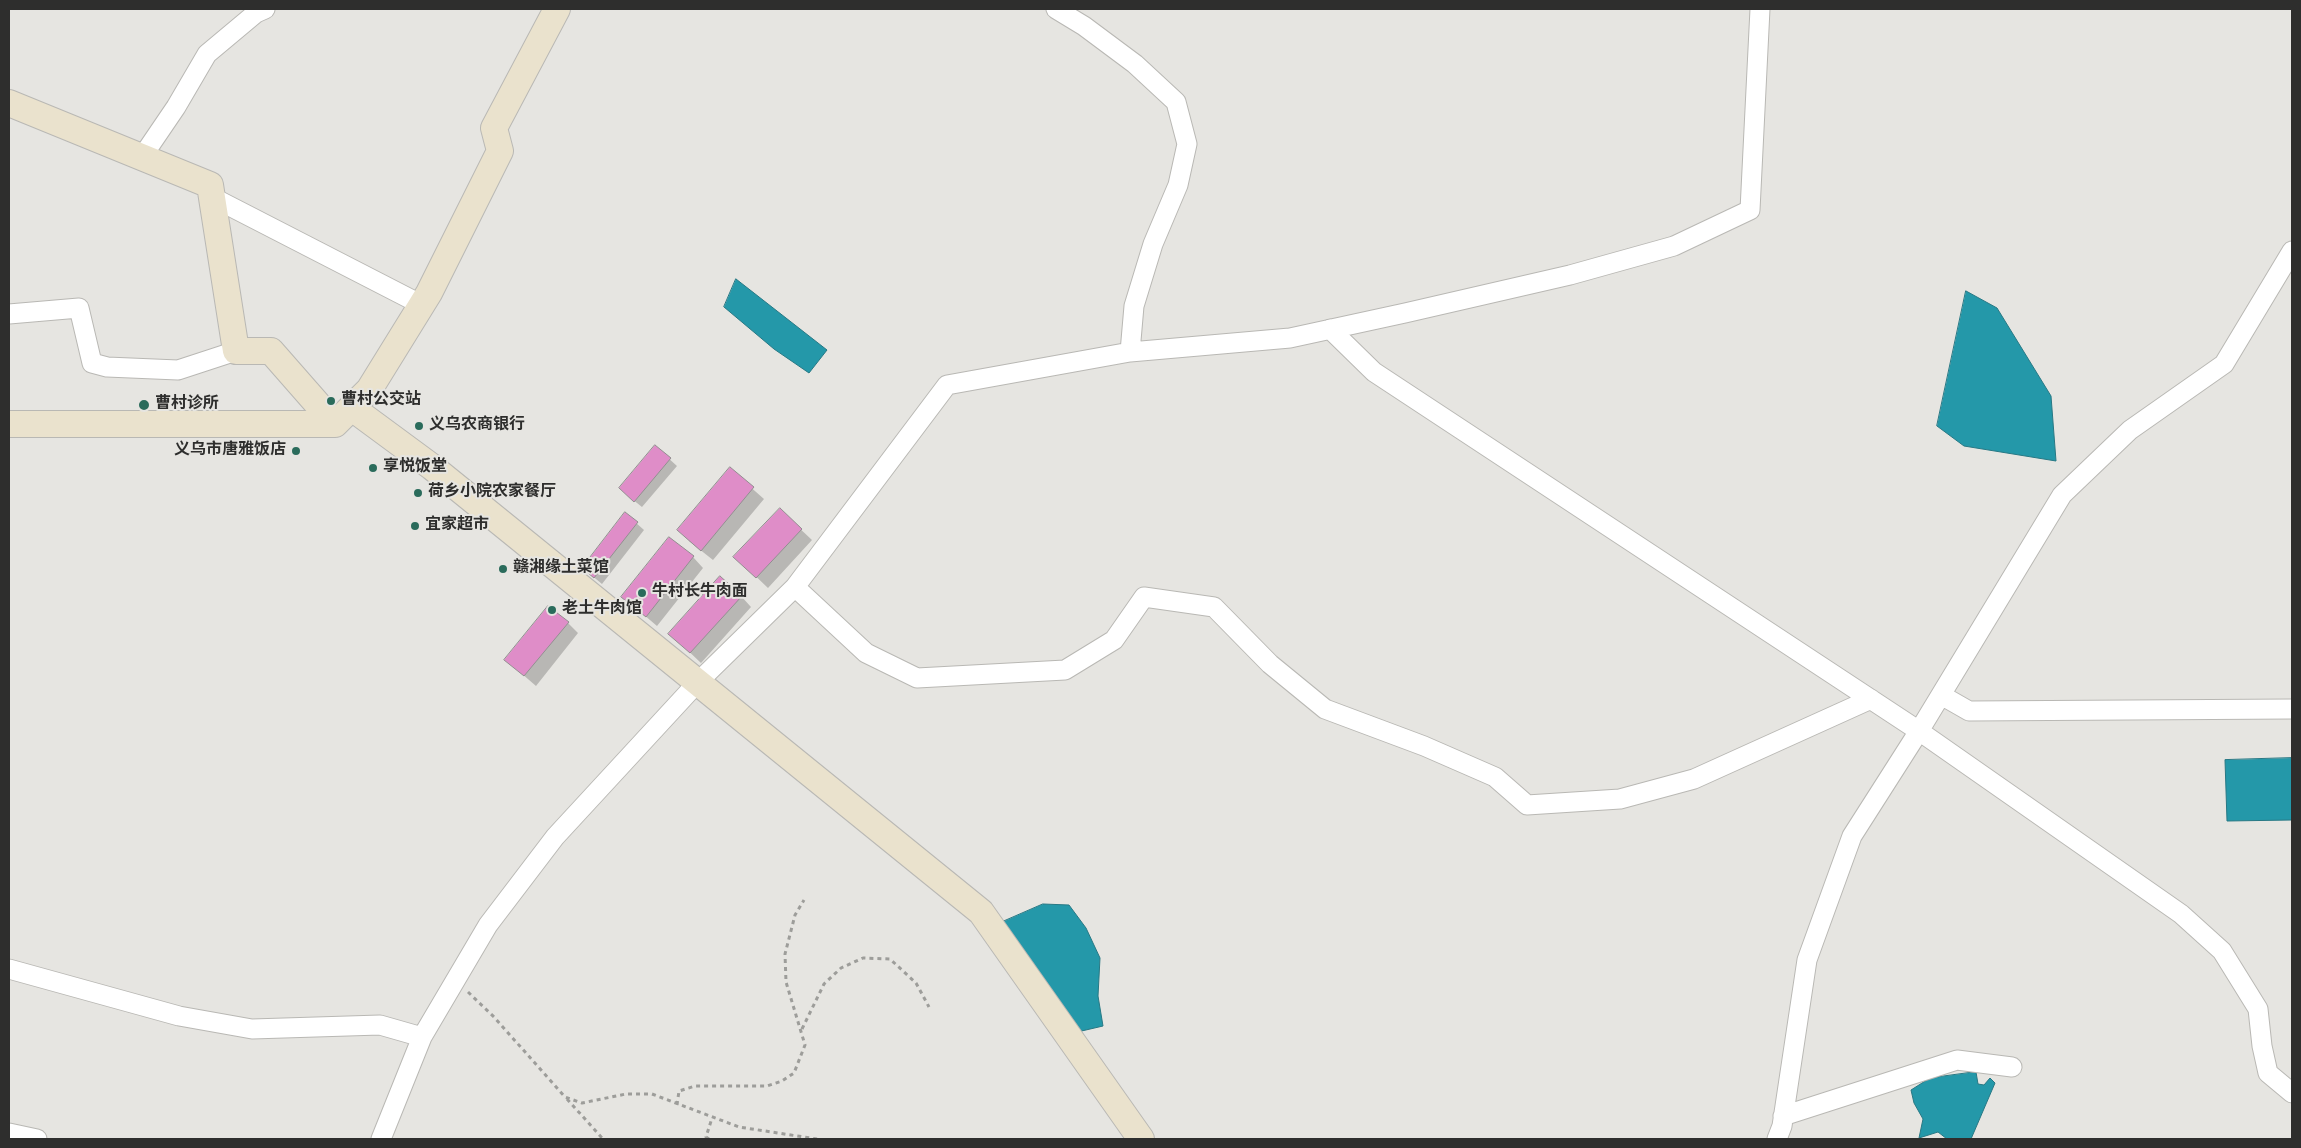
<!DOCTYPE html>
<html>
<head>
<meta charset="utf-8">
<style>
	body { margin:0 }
	#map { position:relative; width:2301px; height:1148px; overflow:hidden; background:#e6e5e1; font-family:Overpass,sans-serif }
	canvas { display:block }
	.frame { position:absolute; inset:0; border:10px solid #2e2e2d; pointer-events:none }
</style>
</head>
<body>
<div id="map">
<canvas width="2301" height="1148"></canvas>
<div class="frame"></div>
</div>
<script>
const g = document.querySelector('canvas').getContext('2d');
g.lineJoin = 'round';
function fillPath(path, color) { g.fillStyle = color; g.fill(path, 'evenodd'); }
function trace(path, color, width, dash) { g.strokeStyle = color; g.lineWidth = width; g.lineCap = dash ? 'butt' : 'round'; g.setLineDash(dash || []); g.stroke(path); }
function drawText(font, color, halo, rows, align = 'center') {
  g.font = font + ' Overpass,"Noto Sans SC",sans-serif'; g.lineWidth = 4; g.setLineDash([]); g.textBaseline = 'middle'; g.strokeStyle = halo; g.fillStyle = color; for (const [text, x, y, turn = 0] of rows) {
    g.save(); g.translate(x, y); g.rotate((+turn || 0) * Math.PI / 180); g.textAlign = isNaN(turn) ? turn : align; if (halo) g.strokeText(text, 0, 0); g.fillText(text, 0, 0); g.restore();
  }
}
const water = new Path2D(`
	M 736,279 L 827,350 L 809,373 L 774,349 L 724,307 Z
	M 1966,291 L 1997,308 L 2051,396 L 2056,461 L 1964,446 L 1937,426 Z
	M 2292,758 L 2292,820 L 2227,821 L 2225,760 Z
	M 1043,904 L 1069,905 L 1086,928 L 1100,958 L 1098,996 L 1103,1026 L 1073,1033 L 1000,923 Z
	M 1976,1072 L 1978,1084 L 1984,1085 L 1990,1078 L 1995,1083 L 1971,1139 L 1947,1139 L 1938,1132 L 1919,1138 L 1923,1119 L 1914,1103 L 1911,1090 L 1930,1078 Z`);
fillPath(water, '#2498a9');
trace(water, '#277884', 1);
fillPath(new Path2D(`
	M 656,447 L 677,466 L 642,507 L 627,495 Z
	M 730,469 L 764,499 L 713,560 L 689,541 Z
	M 780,510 L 812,540 L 768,588 L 746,567 Z
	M 626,514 L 644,530 L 602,584 L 590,574 Z
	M 693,557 L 703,568 L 657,626 L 623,597 Z
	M 741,596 L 751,607 L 701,663 L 681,644 Z
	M 568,623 L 578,633 L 536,686 L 506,660 Z`), '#0003');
const building = new Path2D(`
	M 655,445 L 671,458 L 634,502 L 619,488 Z
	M 730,467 L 754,487 L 701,551 L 677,530 Z
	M 780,508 L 802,529 L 756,578 L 733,557 Z
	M 625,512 L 638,522 L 594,578 L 582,568 Z
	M 669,537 L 694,556 L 646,617 L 621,597 Z
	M 720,576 L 742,596 L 690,653 L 668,634 Z
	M 548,606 L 569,622 L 524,676 L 504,660 Z`);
fillPath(building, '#df8dc8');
trace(building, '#928e90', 1);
const street = new Path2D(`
	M 1056,9 L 1084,26 L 1135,64 L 1176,102 L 1187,144 L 1178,185 L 1153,244 L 1134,306 L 1130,352 L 1290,338 L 1405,313 L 1570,275 L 1674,246 L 1750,210 L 1760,9
	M 142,157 L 176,107 L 207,54 L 256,13 L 265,9
	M 212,197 L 422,305
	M 9,314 L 79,308 L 92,363 L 107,367 L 178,370 L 236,351
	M 1330,329 L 1374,372 L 1919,731 L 2181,914 L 2222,951 L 2258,1009 L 2262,1046 L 2268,1073 L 2292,1093
	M 1130,352 L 947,385 L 795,587 L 866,653 L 917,678 L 1065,670 L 1114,640 L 1144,597 L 1214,607 L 1270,664 L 1325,709 L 1424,746 L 1495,777 L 1527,805 L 1620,799 L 1694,779 L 1871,699
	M 1941,695 L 1969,711 L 2292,709
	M 9,969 L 179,1016 L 252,1029 L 380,1025 L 422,1037 L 488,925 L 555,837 L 698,682 L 795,587
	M 1783,1116 L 1957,1060 L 2012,1067
	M 9,1133 L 37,1139
	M 381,1139 L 422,1037
	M 1777,1139 L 1782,1126 L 1807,960 L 1852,836 L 1919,731 L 2062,495 L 2130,430 L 2224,364 L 2292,251`);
const secondary = new Path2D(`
	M 9,103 L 210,185 L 236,351 L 271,351 L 335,424
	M 352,408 L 432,467 L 981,912 L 1141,1139
	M 9,424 L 335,424 L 369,390 L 429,293 L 500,151 L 494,128 L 557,9`);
trace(street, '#b9b8b4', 21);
trace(secondary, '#b9b8b4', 28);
trace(new Path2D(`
	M 468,992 L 494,1017 L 565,1097 L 582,1103 L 626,1094 L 652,1094 L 739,1127 L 817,1139
	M 802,1029 L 824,984 L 841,968 L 863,958 L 890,959 L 916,983 L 929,1007
	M 567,1099 L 603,1139
	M 677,1105 L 679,1091 L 695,1086 L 767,1086 L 782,1081 L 794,1073 L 805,1045 L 786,982 L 785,954 L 795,915 L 804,900
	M 709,1139 L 706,1137 L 712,1118`), '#9d9d9a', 3, [4, 4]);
trace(street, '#fff', 19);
trace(secondary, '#eae2cd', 26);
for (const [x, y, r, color] of [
	[331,401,5,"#2a6b5b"],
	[144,405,6,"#2a6b5b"],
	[419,426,5,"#2a6b5b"],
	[296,451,5,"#2a6b5b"],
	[373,468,5,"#2a6b5b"],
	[418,493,5,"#2a6b5b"],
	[415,526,5,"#2a6b5b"],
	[503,569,5,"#2a6b5b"],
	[642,593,5,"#2a6b5b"],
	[552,610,5,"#2a6b5b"]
]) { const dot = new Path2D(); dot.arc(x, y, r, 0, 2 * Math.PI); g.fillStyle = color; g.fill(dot); trace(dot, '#e6e5e1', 2); }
drawText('bold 16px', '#2e2e2d', '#e6e5e1', [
	["曹村公交站",341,401],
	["曹村诊所",155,405],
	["义乌农商银行",429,426],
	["义乌市唐雅饭店",286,451,"right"],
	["享悦饭堂",383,468],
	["荷乡小院农家餐厅",428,493],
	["宜家超市",425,526],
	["赣湘缘土菜馆",513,569],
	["牛村长牛肉面",652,593],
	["老土牛肉馆",562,610]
], 'left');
</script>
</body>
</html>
